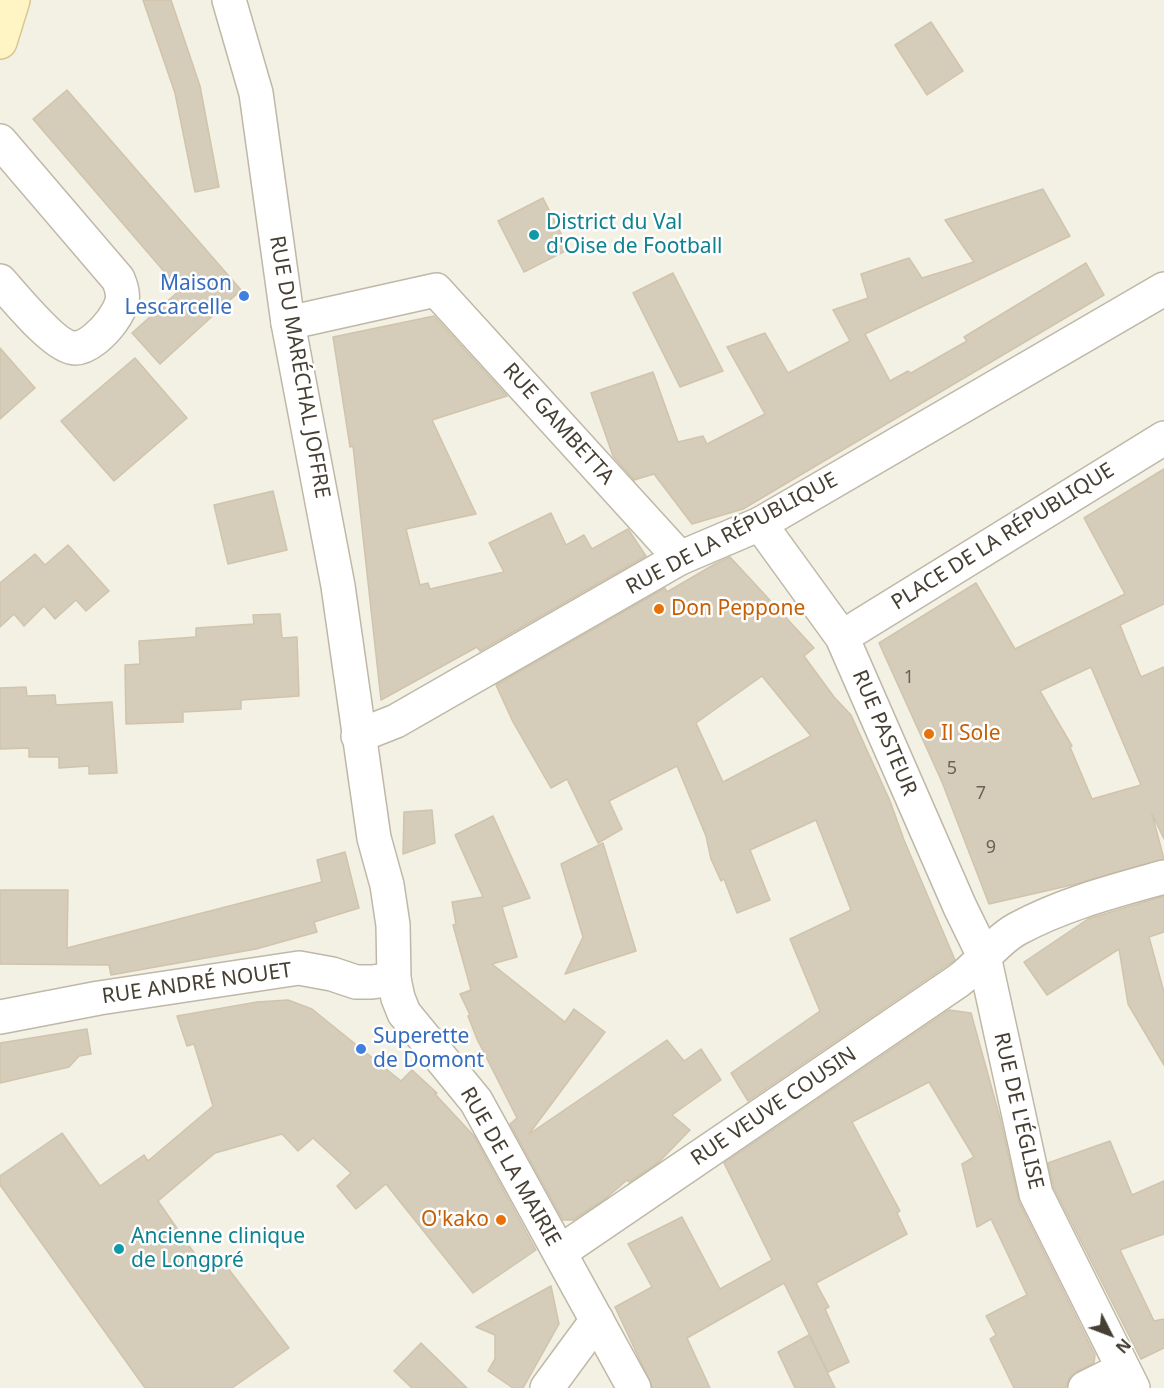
<!DOCTYPE html>
<html>
<head>
<meta charset="utf-8">
<style>
	body { margin:0 }
	#map { position:relative; width:1164px; height:1388px; overflow:hidden; background:#f3f0e4; font-family:"Noto Sans",sans-serif }
	canvas { display:block }
	.north { position:absolute; left:1080px; top:1304px; width:60px; height:60px; -webkit-text-stroke:4px #fff; paint-order:stroke; rotate:132deg; font-size:16px; font-weight:700; line-height:24px; text-align:center; color:#464034 }
	.north::after { content:''; display:block; margin:auto; width:21px; height:27px; background:#464034; clip-path:polygon(50% 0,100% 100%,50% 72%,0 100%) }
</style>
</head>
<body>
<div id="map">
<canvas width="1164" height="1388"></canvas>
<div class="north">N</div>
</div>
<script>
const g = document.querySelector('canvas').getContext('2d');
g.lineJoin = 'round';
function fillPath(path, color) { g.fillStyle = color; g.fill(path, 'evenodd'); }
function trace(path, color, width, dash) { g.strokeStyle = color; g.lineWidth = width; g.lineCap = dash ? 'butt' : 'round'; g.setLineDash(dash || []); g.stroke(path); }
function drawText(font, color, halo, rows, align = 'center') {
  g.font = font + ' "Noto Sans",sans-serif'; g.lineWidth = 5; g.setLineDash([]); g.textBaseline = 'middle'; g.strokeStyle = halo; g.fillStyle = color; for (const [text, x, y, turn = 0] of rows) {
    g.save(); g.translate(x, y); g.rotate((+turn || 0) * Math.PI / 180); g.textAlign = isNaN(turn) ? turn : align; if (halo) g.strokeText(text, 0, 0); g.fillText(text, 0, 0); g.restore();
  }
}
const building = new Path2D(`
	M 143,0 L 171,0 L 200,86 L 219,187 L 195,192 L 175,93 Z
	M 931,22 L 963,71 L 927,95 L 895,45 Z
	M 67,90 L 241,290 L 160,364 L 132,333 L 180,290 L 33,119 Z
	M 1043,189 L 1070,236 L 865,334 L 890,381 L 908,371 L 911,373 L 967,341 L 964,337 L 1086,263 L 1104,295 L 743,509 L 692,524 L 654,474 L 634,480 L 613,456 L 591,393 L 653,372 L 678,442 L 703,436 L 707,444 L 765,414 L 727,347 L 765,333 L 788,373 L 850,341 L 833,310 L 868,298 L 861,274 L 909,258 L 922,278 L 974,262 L 945,220 Z
	M 543,198 L 569,249 L 524,272 L 498,221 Z
	M 673,273 L 723,371 L 680,387 L 633,293 Z
	M 434,316 L 507,396 L 432,420 L 476,514 L 406,529 L 420,585 L 428,583 L 430,589 L 504,572 L 489,543 L 551,513 L 566,545 L 584,535 L 592,549 L 628,529 L 646,556 L 480,651 L 477,647 L 381,700 L 353,446 L 350,447 L 333,337 Z
	M 0,348 L 35,388 L 0,419 Z
	M 135,358 L 187,418 L 114,481 L 61,421 Z
	M 1164,469 L 1164,604 L 1120,625 L 1141,677 L 1164,667 L 1164,839 L 1152,814 L 1164,859 L 1076,884 L 989,904 L 942,782 L 879,643 L 976,583 L 1015,649 L 1125,594 L 1084,518 ZM 1091,667 L 1141,785 L 1092,799 L 1070,747 L 1072,746 L 1040,691 Z
	M 273,491 L 287,550 L 228,564 L 214,505 Z
	M 68,545 L 109,591 L 86,611 L 76,600 L 55,619 L 44,606 L 24,626 L 14,614 L 0,627 L 0,583 L 35,554 L 45,565 Z
	M 730,557 L 814,648 L 804,656 L 834,697 L 851,715 L 890,801 L 904,840 L 955,960 L 748,1101 L 731,1073 L 820,1011 L 790,939 L 851,910 L 816,820 L 750,850 L 770,900 L 737,913 L 724,879 L 721,881 L 711,859 L 706,836 L 677,766 L 609,801 L 622,829 L 598,843 L 567,779 L 551,788 L 513,722 L 496,685 L 665,588 L 667,592 L 715,564 ZM 762,676 L 811,736 L 723,782 L 696,723 Z
	M 280,614 L 282,638 L 297,637 L 299,696 L 241,700 L 241,709 L 183,712 L 183,722 L 126,724 L 125,665 L 140,664 L 139,641 L 196,637 L 196,628 L 254,624 L 253,615 Z
	M 26,687 L 27,696 L 55,695 L 56,705 L 112,702 L 117,773 L 89,774 L 89,766 L 59,768 L 59,757 L 29,757 L 29,748 L 0,749 L 0,688 Z
	M 432,810 L 435,843 L 403,854 L 404,812 Z
	M 493,816 L 530,898 L 502,907 L 517,957 L 492,964 L 565,1022 L 574,1009 L 605,1032 L 529,1134 L 667,1040 L 684,1061 L 701,1049 L 721,1080 L 672,1115 L 690,1130 L 658,1163 L 629,1182 L 627,1180 L 605,1199 L 573,1220 L 563,1220 L 510,1124 L 517,1118 L 477,1039 L 468,1016 L 470,1015 L 460,994 L 471,990 L 453,925 L 456,924 L 452,902 L 483,897 L 455,835 Z
	M 603,843 L 636,951 L 565,974 L 583,937 L 561,864 Z
	M 345,852 L 359,908 L 314,922 L 317,932 L 256,949 L 111,975 L 109,965 L 0,964 L 0,890 L 68,890 L 67,948 L 322,882 L 317,860 Z
	M 1164,896 L 1164,932 L 1149,937 L 1164,992 L 1164,1065 L 1128,1004 L 1119,949 L 1047,995 L 1024,962 L 1088,919 Z
	M 288,1000 L 312,1009 L 401,1081 L 412,1070 L 437,1093 L 435,1094 L 474,1136 L 536,1250 L 473,1293 L 386,1184 L 356,1209 L 337,1186 L 351,1173 L 313,1138 L 298,1151 L 282,1134 L 215,1153 L 158,1201 L 199,1260 L 227,1267 L 289,1348 L 232,1388 L 145,1388 L 0,1185 L 0,1176 L 62,1133 L 100,1186 L 144,1155 L 148,1161 L 213,1106 L 194,1044 L 187,1046 L 177,1016 L 257,1002 Z
	M 949,1010 L 971,1013 L 1000,1118 L 1019,1202 L 1095,1355 L 1094,1363 L 1076,1372 L 1070,1377 L 1066,1387 L 1064,1388 L 1014,1388 L 990,1339 L 996,1335 L 986,1316 L 1027,1295 L 991,1219 L 977,1227 L 962,1164 L 974,1157 L 929,1082 L 852,1122 L 900,1211 L 897,1213 L 907,1234 L 816,1283 L 829,1307 L 825,1309 L 849,1362 L 828,1372 L 784,1283 L 687,1338 L 710,1388 L 653,1388 L 615,1307 L 652,1287 L 628,1244 L 682,1217 L 720,1289 L 772,1260 L 724,1163 Z
	M 87,1029 L 91,1054 L 79,1056 L 69,1067 L 0,1083 L 0,1043 Z
	M 1110,1141 L 1132,1195 L 1164,1181 L 1164,1234 L 1120,1250 L 1154,1321 L 1164,1319 L 1164,1348 L 1141,1359 L 1054,1188 L 1048,1163 Z
	M 551,1286 L 559,1324 L 523,1388 L 513,1388 L 488,1371 L 495,1359 L 495,1335 L 476,1327 Z
	M 809,1335 L 835,1388 L 795,1388 L 778,1352 Z
	M 421,1343 L 467,1388 L 412,1388 L 394,1371 Z`);
fillPath(building, '#d5ccb9');
trace(building, '#d0c4ac', 1.5);
const minor = new Path2D(`
	M 0,141 L 118,279 C 126,297 123,305 112,321 C 104,332 88,348 75,348 C 55,348 14,296 0,281
	M 288,323 L 436,290 L 680,558
	M 760,524 L 842,637 L 960,907 L 984,956 L 1036,1194 L 1133,1388
	M 842,637 L 1164,438
	M 0,1017 L 99,998 L 299,968 L 332,974 L 356,982 L 372,982 L 394,979
	M 560,1252 L 958,981 C 979,966 994,942 1017,929 C 1063,904 1114,891 1164,877
	M 547,1388 L 597,1320
	M 1085,1388 L 1123,1369`);
const tertiary = new Path2D(`
	M 229,0 L 256,93 L 288,323 L 338,586 L 374,838 L 387,885 L 393,925 L 394,979 L 398,998 L 404,1013 L 476,1101 L 634,1388
	M 358,736 L 396,721 L 680,558 L 760,524 L 1164,289`);
const secondary = new Path2D(`
	M 0,42 L 13,0`);
trace(minor, '#bfb8a7', 36);
trace(tertiary, '#bfb8a7', 36);
trace(secondary, '#d6c791', 36);
trace(minor, '#fff', 33);
trace(tertiary, '#fff', 33);
trace(secondary, '#fff4c3', 33);
for (const [x, y, r, color] of [
	[534,235,6,"#0f9aa8"],
	[244,296,6,"#3f7fe0"],
	[659,609,6,"#e8710a"],
	[929,734,6,"#e8710a"],
	[361,1049,6,"#3f7fe0"],
	[501,1220,6,"#e8710a"],
	[119,1249,6,"#0f9aa8"]
]) { const dot = new Path2D(); dot.arc(x, y, r, 0, 2 * Math.PI); g.fillStyle = color; g.fill(dot); trace(dot, '#fff', 2); }
drawText('18px', '#6a6355', null, [
	["1",909,678],
	["5",952,769],
	["7",981,794],
	["9",991,848]
]);
drawText('21px', '#0d838f', '#fff', [
	["District du Val",546,223],
	["d'Oise de Football",546,247],
	["Ancienne clinique",131,1237],
	["de Longpré",131,1261]
], 'left');
drawText('21px', '#366cbe', '#fff', [
	["Maison",232,284],
	["Lescarcelle",232,308],
	["Superette",373,1037,"left"],
	["de Domont",373,1061,"left"]
], 'right');
drawText('21px', '#464034', '#fff', [
	["RUE DU MARÉCHAL JOFFRE",299,367,80],
	["RUE GAMBETTA",558,424,48],
	["RUE DE LA RÉPUBLIQUE",732,534,-28],
	["PLACE DE LA RÉPUBLIQUE",1003,537,-32],
	["RUE PASTEUR",884,733,67],
	["RUE ANDRÉ NOUET",197,984,-8],
	["RUE VEUVE COUSIN",774,1107,-34],
	["RUE DE L'ÉGLISE",1018,1111,77],
	["RUE DE LA MAIRIE",510,1167,60]
]);
drawText('21px', '#c56008', '#fff', [
	["Don Peppone",671,609],
	["Il Sole",941,734],
	["O'kako",489,1220,"right"]
], 'left');
</script>
</body>
</html>
